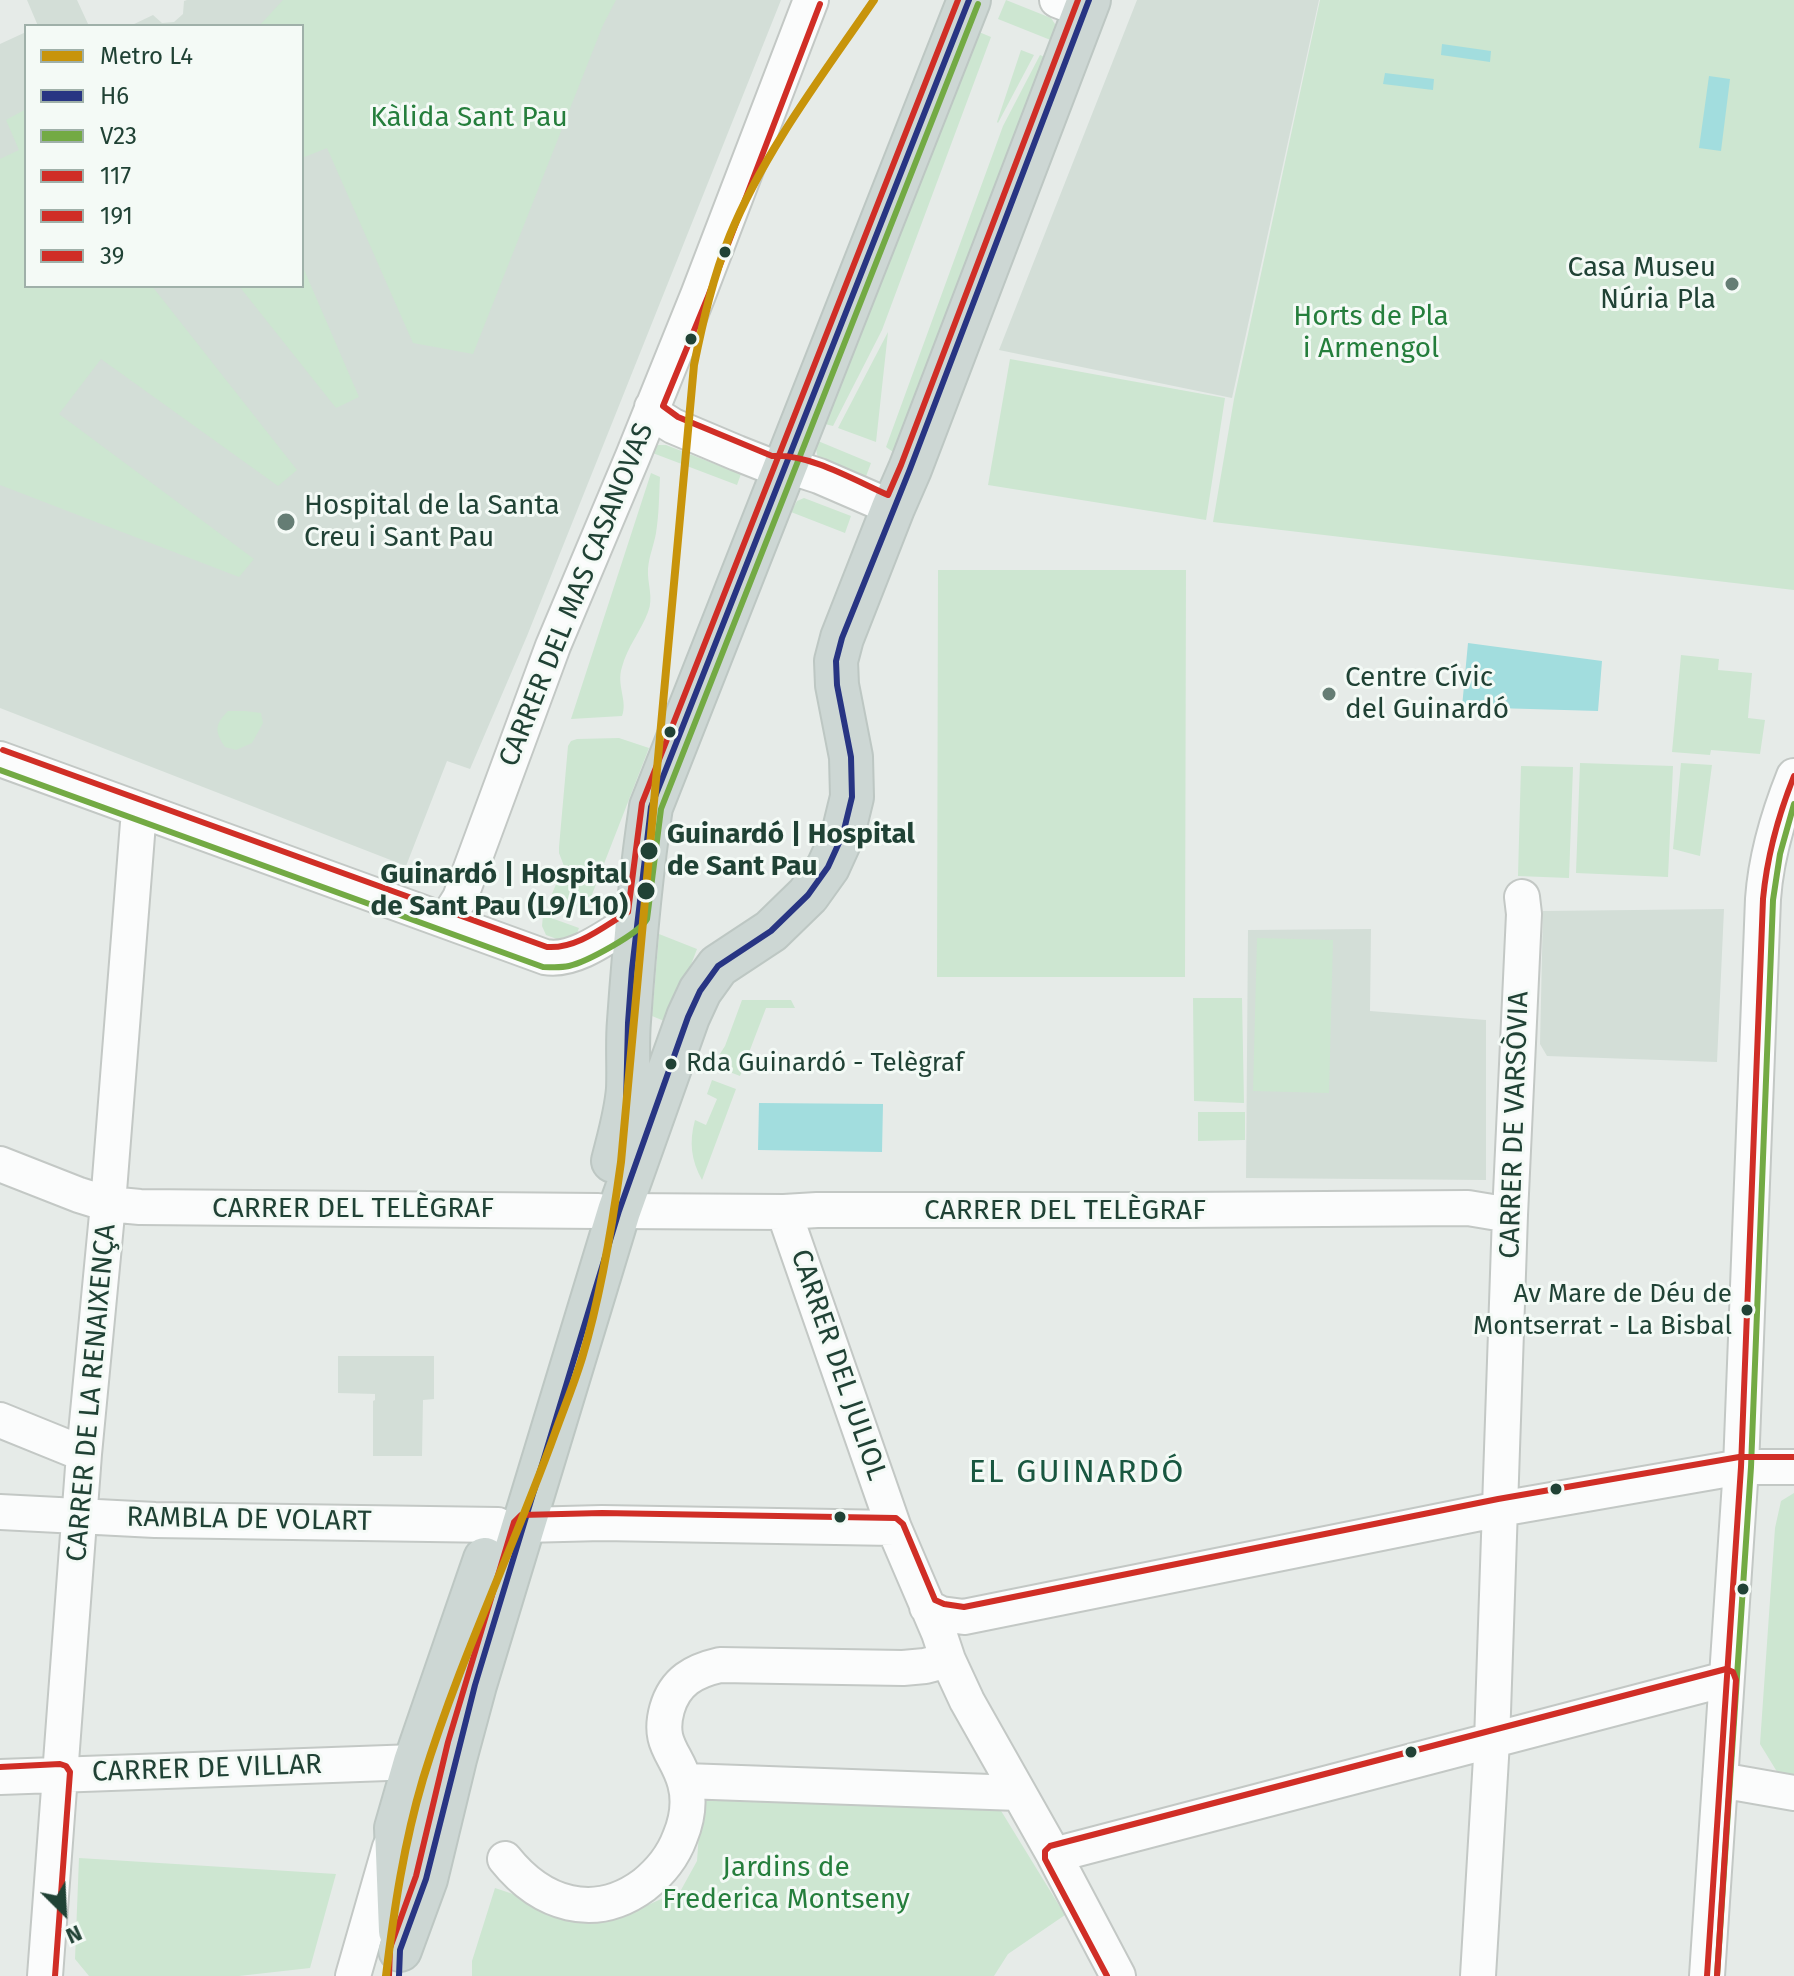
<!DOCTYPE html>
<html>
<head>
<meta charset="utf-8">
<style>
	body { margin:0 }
	#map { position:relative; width:1794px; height:1976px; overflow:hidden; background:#e6ebe8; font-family:"Fira Sans",sans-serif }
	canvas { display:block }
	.legend { position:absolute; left:24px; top:24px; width:280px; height:264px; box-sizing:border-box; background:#f4faf6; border:2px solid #9fb0a9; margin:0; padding:10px 14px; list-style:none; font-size:24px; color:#204235 }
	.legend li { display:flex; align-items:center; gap:16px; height:40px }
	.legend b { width:40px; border:2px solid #9fb0a9 }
	.north { position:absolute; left:24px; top:1872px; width:80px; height:80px; -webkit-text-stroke:6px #f4faf6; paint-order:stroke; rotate:156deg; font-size:22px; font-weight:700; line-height:32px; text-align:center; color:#204235 }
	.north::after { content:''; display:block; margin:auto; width:28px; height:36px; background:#204235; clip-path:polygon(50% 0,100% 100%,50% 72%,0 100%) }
</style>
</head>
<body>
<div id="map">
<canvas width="1794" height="1976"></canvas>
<ul class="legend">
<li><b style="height:10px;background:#c8940b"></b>Metro L4</li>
<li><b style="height:10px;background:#283583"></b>H6</li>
<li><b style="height:10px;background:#73aa44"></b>V23</li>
<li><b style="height:10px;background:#d02e26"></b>117</li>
<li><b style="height:10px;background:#d02e26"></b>191</li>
<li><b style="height:10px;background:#d02e26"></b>39</li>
</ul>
<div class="north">N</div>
</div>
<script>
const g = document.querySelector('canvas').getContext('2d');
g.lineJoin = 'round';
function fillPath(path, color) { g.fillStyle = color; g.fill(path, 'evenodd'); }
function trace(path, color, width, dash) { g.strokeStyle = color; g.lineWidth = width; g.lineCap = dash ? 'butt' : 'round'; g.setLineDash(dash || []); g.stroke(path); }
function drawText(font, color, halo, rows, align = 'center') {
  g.font = font + ' "Fira Sans",sans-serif'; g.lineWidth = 6; g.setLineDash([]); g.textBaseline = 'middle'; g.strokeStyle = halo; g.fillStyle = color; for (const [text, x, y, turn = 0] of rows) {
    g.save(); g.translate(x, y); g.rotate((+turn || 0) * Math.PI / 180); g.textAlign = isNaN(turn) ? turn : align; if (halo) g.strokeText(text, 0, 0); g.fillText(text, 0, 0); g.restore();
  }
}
fillPath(new Path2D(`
	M 27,0 L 77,0 L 89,26 L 38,26 Z
	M 187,0 L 781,0 L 527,636 L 470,769 L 447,761 L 406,866 L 0,708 L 0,44 L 26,32 L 26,286 L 302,286 L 302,26 L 130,26 L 153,15 L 162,23 L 174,22 L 183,14 L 184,1 Z
	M 1137,0 L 1319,0 L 1232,398 L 999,350 Z
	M 1724,909 L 1717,1062 L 1547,1056 L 1540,1044 L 1543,911 Z
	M 1371,929 L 1370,1011 L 1486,1020 L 1486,1180 L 1246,1178 L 1248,930 Z
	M 338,1356 L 434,1356 L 434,1399 L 423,1400 L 422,1456 L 373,1456 L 373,1401 L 375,1400 L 375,1394 L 338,1393 Z`), '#d3ded7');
fillPath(new Path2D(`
	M 283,0 L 616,0 L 603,25 L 473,354 L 413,343 L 327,148 L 302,158 L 302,26 L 259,26 Z
	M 1006,0 L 1051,18 L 1057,27 L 1053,41 L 998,19 Z
	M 1320,0 L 1794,0 L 1794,590 L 1213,522 L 1234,399 Z
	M 979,32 L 991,37 L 882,330 L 833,426 L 825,424 Z
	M 1021,50 L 1034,55 L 998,123 L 997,122 Z
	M 1040,55 L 1047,58 L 893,452 L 886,447 L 1003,126 Z
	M 26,109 L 26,286 L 152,286 L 297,470 L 278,486 L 101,359 L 59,414 L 254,559 L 239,577 L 0,485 L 0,159 L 19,150 L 6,120 Z
	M 302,265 L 359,397 L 336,408 L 239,286 L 302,286 Z
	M 888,332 L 876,442 L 838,428 Z
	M 1010,359 L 1225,398 L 1206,520 L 988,485 Z
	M 818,441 L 871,463 L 865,479 L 818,459 L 816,449 Z
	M 658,445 L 666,445 L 741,474 L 737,485 L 650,452 Z
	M 651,473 L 660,477 C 659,496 659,515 656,533 C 654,545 649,556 648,569 C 647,583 654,598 648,612 C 641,631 627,647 622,667 C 616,685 628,701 622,716 L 571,719 Z
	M 804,498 L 851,516 L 845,533 L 791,512 L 797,501 Z
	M 938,570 L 1186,570 L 1185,977 L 937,977 Z
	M 1681,655 L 1719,659 L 1718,670 L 1752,673 L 1748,718 L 1765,720 L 1760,754 L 1711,750 L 1710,755 L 1672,752 Z
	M 228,711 L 245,711 L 261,713 L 263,723 L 252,743 L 236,750 L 225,747 C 215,732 214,725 228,711 Z
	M 619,738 L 649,748 L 586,910 L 551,896 L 564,866 L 559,853 L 559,847 L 568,746 L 571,741 L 577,739 Z
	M 1580,763 L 1673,766 L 1668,877 L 1576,873 Z
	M 1681,763 L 1712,765 L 1700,856 L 1673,849 Z
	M 1521,766 L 1573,767 L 1569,878 L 1518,876 Z
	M 543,915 L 579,928 L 576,936 L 565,942 L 546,935 L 542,926 Z
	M 659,934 L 697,949 L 669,1023 L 652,1016 Z
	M 1257,938 L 1333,940 L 1329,1093 L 1253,1091 Z
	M 1193,998 L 1242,998 L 1244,1103 L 1194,1101 Z
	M 742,1000 L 791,1000 L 795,1008 L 766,1008 L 740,1076 L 717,1067 L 714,1063 L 725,1046 Z
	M 712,1080 L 736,1089 L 702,1180 C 691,1160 689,1142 695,1120 L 706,1125 L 717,1099 L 707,1094 Z
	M 1198,1112 L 1245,1112 L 1245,1140 L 1198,1141 Z
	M 1794,1493 L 1794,1777 L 1779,1775 L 1760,1744 L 1775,1528 L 1781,1501 Z
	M 702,1790 L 995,1801 L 1065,1915 L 1008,1954 L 994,1976 L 472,1976 L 472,1961 L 495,1888 L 567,1912 L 628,1914 L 681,1890 L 697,1861 Z
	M 79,1858 L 336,1874 L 310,1968 L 239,1976 L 89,1976 L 75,1959 Z`), '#cde6d1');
fillPath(new Path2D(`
	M 1442,44 L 1491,51 L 1490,62 L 1441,55 Z
	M 1385,73 L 1434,79 L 1433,90 L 1383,84 Z
	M 1709,76 L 1730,79 L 1721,151 L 1699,148 Z
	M 1468,643 L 1602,661 L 1598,711 L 1462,707 Z
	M 759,1103 L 883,1104 L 882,1152 L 758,1150 Z`), '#a2ddde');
const minor = new Path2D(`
	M 1057,0 L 1078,8 L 1086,8
	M 652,407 L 657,416 L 673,426 L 737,453 L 770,466 L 785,465 L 819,476 L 893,508
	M 0,759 L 545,957 C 575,963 612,933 637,918
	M 444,918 L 450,914 L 460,898 L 553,646 L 633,456 L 698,295 L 811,0
	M 0,1164 L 79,1195 L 108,1204 L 140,1207 L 598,1211
	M 619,1211 L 784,1212 L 817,1210 L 1181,1210 L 1468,1208 L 1510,1215
	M 784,1212 L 894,1528 L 939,1633 L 948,1660 L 967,1701 L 1054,1855 L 1118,1976
	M 0,1420 L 84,1454
	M 0,1512 L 155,1520 L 498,1525
	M 524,1525 L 602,1523 L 894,1528
	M 927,1607 L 941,1614 L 964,1617 L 1500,1509 L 1741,1467 L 1794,1467
	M 0,1777 L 415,1762
	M 1720,1780 L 1794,1793
	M 685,1781 L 1018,1793
	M 1054,1855 L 1726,1679
	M 505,1859 C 541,1904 594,1922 644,1885 C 659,1873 673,1856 680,1837 C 687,1820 690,1801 685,1783 C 677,1753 657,1745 667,1709 C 675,1681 694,1671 720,1665 L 903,1668 L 925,1666 L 948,1660
	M 45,1976 L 84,1454 L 108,1204 L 139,810
	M 353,1976 L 390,1847
	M 1478,1976 L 1492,1741 L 1510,1215 L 1524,914 L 1522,897
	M 1707,1976 L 1741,1467 L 1763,899 C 1766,856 1778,816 1794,776`);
const major = new Path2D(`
	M 613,1161 C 619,1137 626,1114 628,1089 C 629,1066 627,1044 629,1021 C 634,950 640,878 651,807 L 969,0
	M 400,1931 L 396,1828 L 415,1762 L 485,1559
	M 400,1950 L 426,1879 L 455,1759 L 475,1685 L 619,1211 L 688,1017 L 700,991 L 718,966 L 771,931 L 808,895 L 828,867 L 843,834 L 852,797 L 851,757 L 837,685 L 836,661 L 842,638 L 893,508 L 910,469 L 1089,0`);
trace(minor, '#c3c8c5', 38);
trace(major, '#bdc7c3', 46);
trace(minor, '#fbfcfc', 34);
trace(major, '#cdd7d4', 42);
trace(new Path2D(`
	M 626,1104 L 628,1023 L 632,969 L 651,807 L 969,0
	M 399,1976 L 400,1950 L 426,1879 L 475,1685 L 619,1211 L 688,1017 L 700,991 L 718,966 L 771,931 L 808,895 L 828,867 L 843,834 L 852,797 L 851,757 L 837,685 L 836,661 L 842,638 L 910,469 L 1089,0`), '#283583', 6);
trace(new Path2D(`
	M 0,770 L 543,967 C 552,967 560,968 569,966 C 586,962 639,934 647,919 L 661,809 L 978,4
	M 1717,1976 L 1751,1467 L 1773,900 L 1780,854 L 1794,804`), '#73aa44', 6);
trace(new Path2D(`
	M 0,1767 L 60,1764 L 66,1766 L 70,1772 L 55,1976
	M 389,1976 L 390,1948 L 416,1876 L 448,1742 L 514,1522 L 521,1515 L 602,1513 L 896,1518 L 903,1524 L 935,1600 L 944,1604 L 964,1607 L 1498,1499 L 1739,1457 L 1794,1457
	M 1107,1976 L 1045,1859 L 1045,1851 L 1050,1846 L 1726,1669 L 1733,1672 L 1736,1680 L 1717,1976`), '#d02e26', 6);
trace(new Path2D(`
	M 820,4 L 707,299 L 663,406 L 678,417 L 772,456 C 808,453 854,480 888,495 L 901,465 L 1078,0
	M 3,750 L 547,947 C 577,949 603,927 628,912 L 642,803 L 958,0`), '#d02e26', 6);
trace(new Path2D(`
	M 1707,1976 L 1741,1467 L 1763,899 C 1767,856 1778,816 1794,776`), '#d02e26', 6);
trace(new Path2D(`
	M 386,1976 C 394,1909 404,1843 423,1779 C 459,1661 513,1549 555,1433 C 564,1408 574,1384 582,1358 C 601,1295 612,1228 621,1162 L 694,365 C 703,321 713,277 730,235 C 765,150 822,76 874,0`), '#c8940b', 8);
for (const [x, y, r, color] of [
	[725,252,7,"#204235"],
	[1732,284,8,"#657d74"],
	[691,339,7,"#204235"],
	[286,522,10,"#657d74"],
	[1329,694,8,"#657d74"],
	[670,732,7,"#204235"],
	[649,851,10,"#204235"],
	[646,891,10,"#204235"],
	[671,1064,7,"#204235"],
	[1747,1310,7,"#204235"],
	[1556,1489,7,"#204235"],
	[840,1517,7,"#204235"],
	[1743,1589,7,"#204235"],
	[1411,1752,7,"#204235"]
]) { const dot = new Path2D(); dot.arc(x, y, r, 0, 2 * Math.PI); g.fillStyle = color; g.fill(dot); trace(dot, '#f4faf6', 3); }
drawText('26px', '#204235', '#f4faf6', [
	["Rda Guinardó - Telègraf",686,1064],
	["Av Mare de Déu de",1732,1295,"right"],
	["Montserrat - La Bisbal",1732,1327,"right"]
], 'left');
drawText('28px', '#257e3c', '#f4faf6', [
	["Kàlida Sant Pau",469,118],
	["Horts de Pla",1371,317],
	["i Armengol",1371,349],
	["Jardins de",786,1868],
	["Frederica Montseny",786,1900]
]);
drawText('28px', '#204235', '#f4faf6', [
	["Casa Museu",1716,268,"right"],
	["Núria Pla",1716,300,"right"],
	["Hospital de la Santa",304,506],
	["Creu i Sant Pau",304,538],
	["Centre Cívic",1345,678],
	["del Guinardó",1345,710]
], 'left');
drawText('28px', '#204235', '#f4faf6', [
	["CARRER DEL MAS CASANOVAS",577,595,-68],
	["CARRER DE VARSÒVIA",1515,1125,-88],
	["CARRER DEL TELÈGRAF",353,1209],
	["CARRER DEL TELÈGRAF",1065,1211],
	["CARRER DEL JULIOL",838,1365,71],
	["CARRER DE LA RENAIXENÇA",92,1393,-85],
	["RAMBLA DE VOLART",249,1520,1],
	["CARRER DE VILLAR",207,1769,-2]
]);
drawText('bold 28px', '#204235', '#f4faf6', [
	["Guinardó | Hospital",667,835],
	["de Sant Pau",667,867],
	["Guinardó | Hospital",628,875,"right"],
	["de Sant Pau (L9/L10)",628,907,"right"]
], 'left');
g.letterSpacing = '2px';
drawText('32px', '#195740', '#f4faf6', [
	["EL GUINARDÓ",1077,1473]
]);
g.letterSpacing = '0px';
</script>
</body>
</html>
